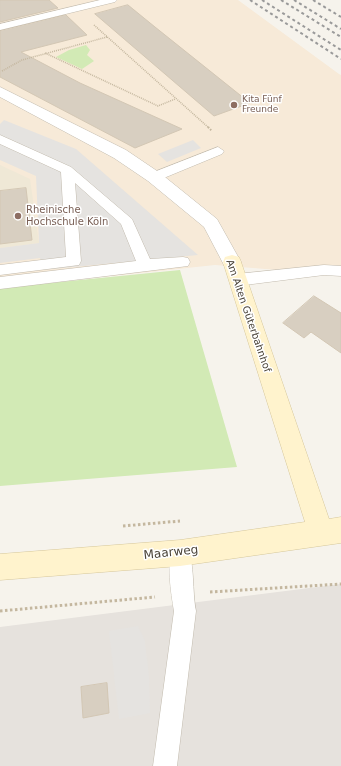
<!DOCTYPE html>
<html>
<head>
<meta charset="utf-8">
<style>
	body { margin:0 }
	canvas { display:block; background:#f6f3ec }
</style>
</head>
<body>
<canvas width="341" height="766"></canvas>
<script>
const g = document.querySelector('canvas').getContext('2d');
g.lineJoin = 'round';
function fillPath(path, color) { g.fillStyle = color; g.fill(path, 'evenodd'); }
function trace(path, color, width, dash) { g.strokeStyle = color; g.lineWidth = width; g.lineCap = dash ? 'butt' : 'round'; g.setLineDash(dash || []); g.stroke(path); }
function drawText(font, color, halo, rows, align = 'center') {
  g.font = font + ' "DejaVu Sans",sans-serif'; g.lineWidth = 3; g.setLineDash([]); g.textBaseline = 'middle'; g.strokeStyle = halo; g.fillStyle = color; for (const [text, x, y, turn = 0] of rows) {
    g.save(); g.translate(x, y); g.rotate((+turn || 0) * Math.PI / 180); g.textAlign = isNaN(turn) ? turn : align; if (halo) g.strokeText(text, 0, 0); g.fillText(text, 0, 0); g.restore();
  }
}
fillPath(new Path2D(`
	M 0,0 L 238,0 L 339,74 L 341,75 L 341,275 L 215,265 L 0,288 Z`), '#f7ead8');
fillPath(new Path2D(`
	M 341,584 L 341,766 L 0,766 L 0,627 Z`), '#e6e2dd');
fillPath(new Path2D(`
	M 0,165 L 30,179 L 39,243 L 0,248 Z`), '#efe8d6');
fillPath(new Path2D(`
	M 86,45 L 90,50 L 87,55 L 94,61 L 82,69 L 56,57 L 69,50 Z
	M 180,270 L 237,467 L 0,486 L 0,288 Z`), '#d2eab5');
fillPath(new Path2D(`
	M 4,120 L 76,149 L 198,255 L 42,270 L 40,258 L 0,263 L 0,248 L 39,243 L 36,176 L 0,160 L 0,124 Z
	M 193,140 L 201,148 L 167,162 L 158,154 Z
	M 138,626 L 145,641 L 149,676 L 150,713 L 119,719 L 109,631 Z`), '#e5e3e0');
const building = new Path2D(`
	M 0,0 L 49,0 L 58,8 L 0,22 Z
	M 128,5 L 155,27 L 250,103 L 214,116 L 95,14 Z
	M 66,15 L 87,35 L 21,52 L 80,83 L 182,129 L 135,148 L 0,77 L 0,31 Z
	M 26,188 L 32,240 L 0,244 L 0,191 Z
	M 314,296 L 341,313 L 341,353 L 311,332 L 304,338 L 283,323 Z
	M 107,683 L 109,713 L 83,718 L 81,687 Z`);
fillPath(building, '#d8cfc1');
trace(building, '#d3c7b4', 1);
const lane = new Path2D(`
	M 100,0 L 117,0 L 115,2 L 0,30 L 0,24 Z
	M 0,135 L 71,167 L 132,219 L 150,259 L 183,257 L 188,258 L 190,262 L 188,266 L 0,289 L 0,277 L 136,261 L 121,224 L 75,183 L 81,261 L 79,265 L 0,275 L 0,265 L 66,257 L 61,172 L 0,144 Z
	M 218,147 L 224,151 L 222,154 L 159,180 L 149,180 L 148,177 L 149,174 Z
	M 324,265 L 341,266 L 341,276 L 324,275 L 237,286 L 232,284 L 230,280 L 232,276 L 237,274 Z
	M 180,543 L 187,546 C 195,564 192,591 196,611 L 177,766 L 153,766 L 174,611 C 171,593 166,562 173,546 Z`);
const street = new Path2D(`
	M 0,87 L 126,150 L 160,173 L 217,219 L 241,262 L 239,267 L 232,269 L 225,267 L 204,227 L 148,181 L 114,158 L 0,97 Z`);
const secondary = new Path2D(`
	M 232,255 L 239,257 L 241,262 L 329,519 L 341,517 L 341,543 L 180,566 L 0,580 L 0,554 L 180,540 L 305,522 L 223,262 L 225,257 Z`);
trace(lane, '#c2bbae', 1);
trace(street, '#c2bbae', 1);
trace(secondary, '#d6c79b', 1);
trace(new Path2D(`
	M 94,25 L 209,128
	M 45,53 L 158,106 L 175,99
	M 2,71 L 22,60 L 107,37`), '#c4b79f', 1.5, [1, 1]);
trace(new Path2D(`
	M 208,127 L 212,131`), '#c4b79f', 2, [1.5, 1.5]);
trace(new Path2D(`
	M 123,526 L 180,521
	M 210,592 L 341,584
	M 0,611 L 155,597`), '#c4b79f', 3, [2.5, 2.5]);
fillPath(lane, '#fff');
fillPath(street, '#fff');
fillPath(secondary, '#fff3cd');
trace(new Path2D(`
	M 250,0 L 341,59
	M 262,0 L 341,50
	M 281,0 L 341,37
	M 294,0 L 341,29
	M 313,0 L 341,17`), '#9a9a9a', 2, [3, 3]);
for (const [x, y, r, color] of [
	[234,105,4,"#8d6e63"],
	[18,216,4,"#8d6e63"]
]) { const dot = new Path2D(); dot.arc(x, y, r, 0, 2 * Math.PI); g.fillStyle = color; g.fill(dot); trace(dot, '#fff', 1.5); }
drawText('9px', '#785e54', '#fff', [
	["Kita Fünf",242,100],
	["Freunde",242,110]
], 'left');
drawText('10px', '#785e54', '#fff', [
	["Rheinische",26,210],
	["Hochschule Köln",26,222]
], 'left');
drawText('10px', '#4b4439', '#fff', [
	["Am Alten Güterbahnhof",248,316,71]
]);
drawText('12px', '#4b4439', '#fff', [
	["Maarweg",171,553,-6]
]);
</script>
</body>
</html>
